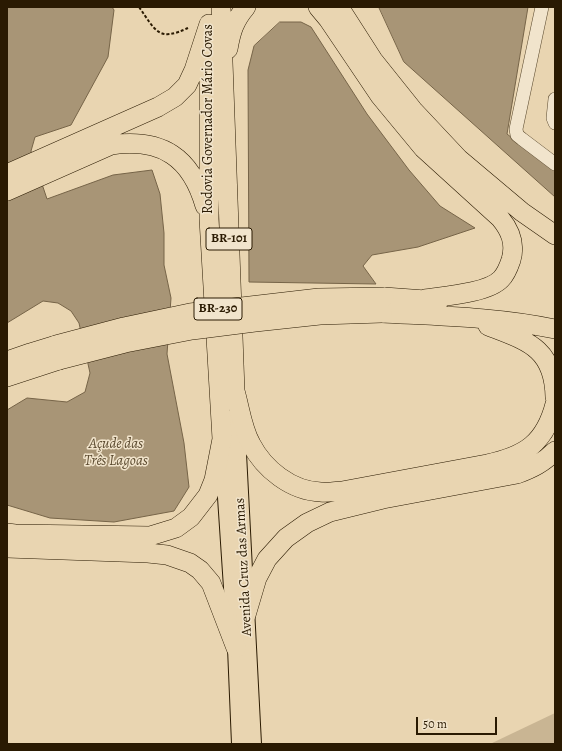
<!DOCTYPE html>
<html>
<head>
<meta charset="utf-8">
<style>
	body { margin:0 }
	#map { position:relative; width:562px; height:751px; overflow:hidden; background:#e9d5b1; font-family:Alegreya,serif }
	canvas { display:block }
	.frame { position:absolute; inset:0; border:8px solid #2a1a02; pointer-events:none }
	.scale { position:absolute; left:416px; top:717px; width:81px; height:18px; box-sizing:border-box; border:2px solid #2a1a02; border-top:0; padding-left:5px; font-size:12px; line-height:14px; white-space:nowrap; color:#2a1a02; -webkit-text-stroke:3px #f1e4cc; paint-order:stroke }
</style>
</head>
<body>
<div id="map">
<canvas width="562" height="751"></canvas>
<div class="frame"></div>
<div class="scale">50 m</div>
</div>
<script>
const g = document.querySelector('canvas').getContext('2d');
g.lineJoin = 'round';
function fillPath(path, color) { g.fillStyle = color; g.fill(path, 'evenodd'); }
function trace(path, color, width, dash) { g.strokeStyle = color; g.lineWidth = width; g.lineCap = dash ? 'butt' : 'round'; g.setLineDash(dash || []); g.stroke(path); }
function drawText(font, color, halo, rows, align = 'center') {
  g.font = font + ' Alegreya,serif'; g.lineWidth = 3; g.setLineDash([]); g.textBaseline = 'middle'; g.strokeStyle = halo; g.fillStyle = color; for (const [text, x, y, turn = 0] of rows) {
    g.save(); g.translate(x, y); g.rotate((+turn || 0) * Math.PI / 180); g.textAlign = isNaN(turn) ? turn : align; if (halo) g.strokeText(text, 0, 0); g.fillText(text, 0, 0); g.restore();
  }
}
fillPath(new Path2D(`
	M 555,713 L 555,744 L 490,744 Z`), '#c9b593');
const water = new Path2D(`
	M 7,7 L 112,7 L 114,10 L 108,57 L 71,125 L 35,137 L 31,151 L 47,199 L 113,175 L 152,170 L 160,194 L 164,233 L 164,265 L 171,298 L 167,354 L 184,443 L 189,487 L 174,511 L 114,522 L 50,518 L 7,505 L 7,410 L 27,398 L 67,402 L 85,392 L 90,373 L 79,323 L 71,311 L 58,303 L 43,301 L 7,323 Z
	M 379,7 L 528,7 L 507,134 L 555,171 L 555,197 L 404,62 Z
	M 280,22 L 301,22 L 311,27 L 367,114 L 409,170 L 440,206 L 475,228 L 418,247 L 372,255 L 363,266 L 376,284 L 249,282 L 248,70 L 254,46 Z`);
fillPath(water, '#a89576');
trace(water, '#766448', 1);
const minor = new Path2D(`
	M 542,7 L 516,129 L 517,135 L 522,139 L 555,164
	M 555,99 L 553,118 L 555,123`);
const major = new Path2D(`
	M 236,415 L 253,744
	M 223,452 L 236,648 L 240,744`);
const highway = new Path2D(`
	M 221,7 L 235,391 C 240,408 242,428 251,444 C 264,469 291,491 321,492 C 328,493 335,491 342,491 L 487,464 C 525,456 545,443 555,404
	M 318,7 L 328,19 L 380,96 L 423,148 L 500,218 C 510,230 516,243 511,260 C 509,266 506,274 501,279 C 488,293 445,296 425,299
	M 339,7 L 373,60 L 413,110 L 459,159 L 522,212 L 555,235
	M 228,49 C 231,32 234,21 246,7
	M 7,174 L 158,107 L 175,97 L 187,85 L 194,70 L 209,24
	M 7,191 L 111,145 C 162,138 191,157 205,206
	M 384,297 L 439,301
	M 382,313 C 440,316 498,317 555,329
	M 488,326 C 527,341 554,348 555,397
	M 7,361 L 30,353 L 56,345
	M 7,377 L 59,360
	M 7,533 L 15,534 L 150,536 L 176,528 L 191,517 L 208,495 L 214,480 L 222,439 L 209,219 L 209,46
	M 7,548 L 148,553 L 167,555 L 190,563 L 200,570 L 211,583 L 236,648
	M 246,615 L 257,578 L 267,559 L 286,538 L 307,523 L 330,512 L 383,499 L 517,474 C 533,468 543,463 555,451`);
trace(minor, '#5a492e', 14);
trace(major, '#2a1a02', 18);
trace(highway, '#2a1a02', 20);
trace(new Path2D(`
	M 139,7 C 156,31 158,42 188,28`), '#2a1a02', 2, [3, 2]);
trace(minor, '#f1e4cc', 13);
trace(major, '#e9d5b1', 16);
trace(highway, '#e9d5b1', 19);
const highwayBridge = new Path2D(`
	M 56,345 L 124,327 L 190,313 L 319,298 L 384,297
	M 59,360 L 125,343 L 192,330 L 255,322 L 320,315 L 382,313`);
trace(highwayBridge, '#2a1a02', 20, []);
trace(highwayBridge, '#e9d5b1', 19);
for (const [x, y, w] of [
	[229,239,46],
	[218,309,48]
]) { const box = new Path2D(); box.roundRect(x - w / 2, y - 11, w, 22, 3); g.fillStyle = '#f1e4cc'; g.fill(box); trace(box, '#2a1a02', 1); }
drawText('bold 13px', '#2a1a02', null, [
	["BR-101",229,239],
	["BR-230",218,309]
]);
drawText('14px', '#2a1a02', '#f1e4cc', [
	["Rodovia Governador Mário Covas",209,119,-90],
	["Avenida Cruz das Armas",244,567,-93]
]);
drawText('italic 15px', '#5c4b30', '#f1e4cc', [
	["Açude das",116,444],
	["Três Lagoas",116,461]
]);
</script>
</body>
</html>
